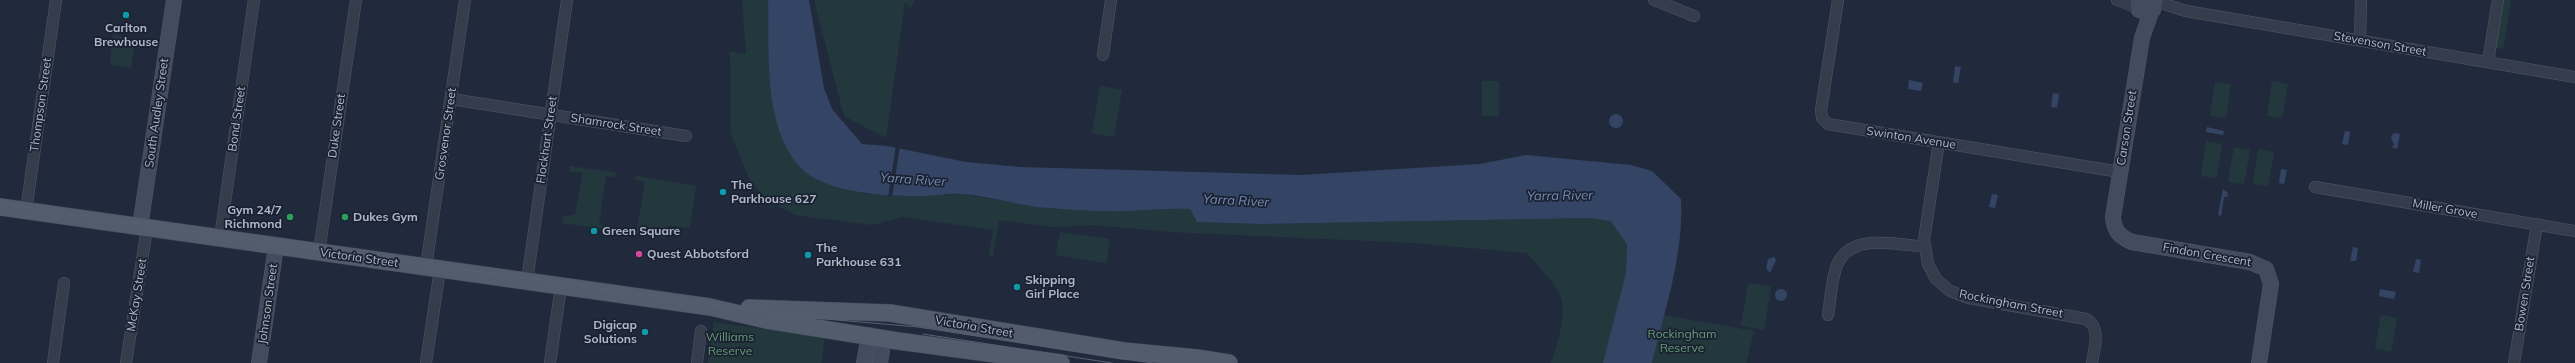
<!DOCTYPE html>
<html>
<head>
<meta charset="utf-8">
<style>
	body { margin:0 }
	canvas { display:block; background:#212a3c }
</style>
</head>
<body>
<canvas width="2575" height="363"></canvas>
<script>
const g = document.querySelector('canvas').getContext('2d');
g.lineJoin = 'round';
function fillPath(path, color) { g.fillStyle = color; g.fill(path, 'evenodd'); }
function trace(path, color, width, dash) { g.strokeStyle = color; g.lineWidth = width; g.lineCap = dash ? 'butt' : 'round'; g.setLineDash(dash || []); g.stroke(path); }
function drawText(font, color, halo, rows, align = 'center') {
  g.font = font + ' Mulish,sans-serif'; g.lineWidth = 3.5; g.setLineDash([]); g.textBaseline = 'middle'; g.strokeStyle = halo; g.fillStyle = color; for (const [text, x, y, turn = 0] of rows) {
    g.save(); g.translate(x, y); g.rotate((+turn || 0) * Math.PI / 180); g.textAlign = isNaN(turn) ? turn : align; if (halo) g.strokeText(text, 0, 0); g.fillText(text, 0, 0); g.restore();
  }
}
fillPath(new Path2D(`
	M 742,0 L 768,0 L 771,92 L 816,180 L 865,194 L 925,196 L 961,194 L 1046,208 L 1130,211 L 1158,208 L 1190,209 L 1197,222 L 1262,224 L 1590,218 L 1612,221 L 1627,245 L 1626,272 L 1603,363 L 1551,363 C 1557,345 1565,321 1562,301 C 1560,287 1537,265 1527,253 L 1415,243 L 1172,232 L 1094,225 L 1053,227 L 999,220 L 993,257 L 989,256 L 993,230 L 903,217 L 872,225 L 795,215 L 764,198 L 749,178 L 731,133 L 730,51 L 746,54 Z
	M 814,0 L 914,0 L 911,8 L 905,2 L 886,138 L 844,116 Z
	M 2502,0 L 2511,0 L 2503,49 L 2494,47 Z
	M 113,35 L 135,40 L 131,68 L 110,65 Z
	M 1482,81 L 1499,81 L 1499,116 L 1482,116 Z
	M 2272,81 L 2288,84 L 2282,118 L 2267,116 Z
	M 2215,82 L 2231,84 L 2226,118 L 2210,116 Z
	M 1100,86 L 1122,90 L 1114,137 L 1092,133 Z
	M 2206,141 L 2222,144 L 2217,178 L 2201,176 Z
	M 2234,147 L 2250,150 L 2244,184 L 2228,182 Z
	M 2258,149 L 2274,152 L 2268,186 L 2253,184 Z
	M 570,166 L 616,173 L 615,177 L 606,176 L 599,224 L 606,226 L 606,229 L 562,223 L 564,216 L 575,215 L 583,173 L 570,171 Z
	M 636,176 L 696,186 L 690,228 L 668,225 L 666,238 L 626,232 L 626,229 L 637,230 L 645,181 L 635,180 Z
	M 1060,232 L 1110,239 L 1106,263 L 1056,255 Z
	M 1748,283 L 1771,287 L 1764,330 L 1741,326 Z
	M 1663,315 L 1754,331 L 1746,363 L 1652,363 Z
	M 2381,315 L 2397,318 L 2391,352 L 2375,349 Z
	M 714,322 L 825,338 L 821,363 L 708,363 Z`), '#23383d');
fillPath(new Path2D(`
	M 768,0 L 809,0 L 824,88 L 832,109 L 862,144 L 887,146 L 966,162 L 1020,167 L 1302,175 L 1480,164 L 1526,155 L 1631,165 L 1652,171 L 1681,199 C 1684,254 1665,309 1652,363 L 1603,363 L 1626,272 L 1627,245 L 1611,221 L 1590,218 L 1262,224 L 1197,222 L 1190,209 C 1169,208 1150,210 1129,211 C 1103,212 1075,210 1048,208 C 1019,206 990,196 961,194 C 950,193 937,196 925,196 C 891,197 823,194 799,166 C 762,122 770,53 768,0 Z
	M 1955,66 L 1961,67 L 1958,83 L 1953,82 Z
	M 1909,80 L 1923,83 L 1921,91 L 1908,89 Z
	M 2053,93 L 2059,94 L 2057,108 L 2051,107 Z
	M1609 121a7 7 0 1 1 14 0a7 7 0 1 1-14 0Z
	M 2207,127 L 2224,131 L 2223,135 L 2206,132 Z
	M 2345,131 L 2350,132 L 2348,145 L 2342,144 Z
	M 2394,133 L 2400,134 L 2397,149 L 2392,147 L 2394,145 L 2391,137 Z
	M 2281,169 L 2287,170 L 2284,184 L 2279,183 Z
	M 2223,189 L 2228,193 L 2227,197 L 2224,197 L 2221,216 L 2218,215 Z
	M 1992,194 L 1998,195 L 1995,208 L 1989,207 Z
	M 2353,247 L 2358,248 L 2356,261 L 2350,261 Z
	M 1774,257 L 1776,260 L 1770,273 L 1766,268 L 1768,259 Z
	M 2416,259 L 2421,260 L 2419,273 L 2413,272 Z
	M1775 295a6 6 0 1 1 12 0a6 6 0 1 1-12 0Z
	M 2380,289 L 2396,292 L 2394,299 L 2379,296 Z`), '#344464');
fillPath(new Path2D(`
	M 896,145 L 900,146 L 892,197 L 888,197 Z`), '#212a3c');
const street = new Path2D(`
	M 1654,0 L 1694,16
	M 1838,0 L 1821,110 L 1822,118 L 1828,124 L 2120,172
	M 2117,0 L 2138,8
	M 2155,1 L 2186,11 L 2575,77
	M 2360,40 L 2361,0
	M 1103,55 L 1111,0
	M 2488,62 L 2498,0
	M 451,99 L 686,136
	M 1939,142 L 1924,240 L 1928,264 L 1936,279 L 1950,291 L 1969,298 L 2086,319 C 2102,328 2094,348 2092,363
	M 2315,187 L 2575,231
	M 26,211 L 56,0
	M 220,238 L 254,0
	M 319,252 L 356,0
	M 426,267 L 465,0
	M 527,281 L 567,0
	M 1828,315 C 1831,298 1831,278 1838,263 C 1852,233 1899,244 1924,247
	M 53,363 L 64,283
	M 126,363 L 147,228
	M 426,363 L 440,269
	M 550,363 L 561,286
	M 697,363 L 701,331
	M 2514,363 L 2537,224`);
const secondary = new Path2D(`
	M 2138,0 L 2139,10 L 2146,13 L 2153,10 L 2155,0
	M 2151,12 L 2142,38 L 2113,217 C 2114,231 2120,237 2132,242 L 2250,262 L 2266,269 L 2271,284 L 2259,363
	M 140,227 L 174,0
	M 259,363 L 276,246
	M 864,363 L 869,335
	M 880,363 L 884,338`);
const primary = new Path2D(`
	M 0,207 L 710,307 L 766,320 L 898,341 L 1061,363
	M 749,308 L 890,313 L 1124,351 L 1197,358 L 1229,363`);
trace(street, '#505767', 12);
trace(secondary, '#505767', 16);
trace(primary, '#3e4655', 18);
trace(street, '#353d4c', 11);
trace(secondary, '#434b60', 15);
trace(primary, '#535c6d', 17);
trace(new Path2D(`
	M 0,204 L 803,317 L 918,327 L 1152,363
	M 923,334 L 1112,363`), '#576074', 1);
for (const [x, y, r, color] of [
	[126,15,4,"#0f9aa8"],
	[723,192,4,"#0f9aa8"],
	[290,217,4,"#2e9e5b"],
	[345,217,4,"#2e9e5b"],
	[594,231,4,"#0f9aa8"],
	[639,254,4,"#d1479c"],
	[808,255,4,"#0f9aa8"],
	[1017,287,4,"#0f9aa8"],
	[645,332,4,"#0f9aa8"]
]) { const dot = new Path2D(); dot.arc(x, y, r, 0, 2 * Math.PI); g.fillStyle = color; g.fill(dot); trace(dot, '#1a2231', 1.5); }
drawText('bold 12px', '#b0b7c8', '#1a2231', [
	["Carlton",126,28,"center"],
	["Brewhouse",126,42,"center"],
	["The",731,185],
	["Parkhouse 627",731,199],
	["Gym 24/7",282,210,"right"],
	["Richmond",282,224,"right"],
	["Dukes Gym",353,217],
	["Green Square",602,231],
	["The",816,248],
	["Parkhouse 631",816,262],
	["Quest Abbotsford",647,254],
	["Skipping",1025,280],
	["Girl Place",1025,294],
	["Digicap",637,325,"right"],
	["Solutions",637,339,"right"]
], 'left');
drawText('12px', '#b0b7c8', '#1a2231', [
	["Stevenson Street",2380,44,10],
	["Thompson Street",41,105,-82],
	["South Audley Street",157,113,-82],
	["Bond Street",237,119,-82],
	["Shamrock Street",616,125,9],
	["Duke Street",337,126,-82],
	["Carson Street",2127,128,-81],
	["Grosvenor Street",446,134,-82],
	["Swinton Avenue",1911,138,9],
	["Flockhart Street",547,140,-82],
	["Miller Grove",2445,209,10],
	["Findon Crescent",2207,255,10],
	["Victoria Street",359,258,8],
	["Bowen Street",2525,294,-81],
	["McKay Street",137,295,-81],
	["Johnson Street",268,304,-82],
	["Rockingham Street",2011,304,11],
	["Victoria Street",974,327,10]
]);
drawText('12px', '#669b76', '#1a2231', [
	["Rockingham",1682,334],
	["Reserve",1682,348],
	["Williams",730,337],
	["Reserve",730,351]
]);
drawText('italic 13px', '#768bb2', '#1a2231', [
	["Yarra River",913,180,4],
	["Yarra River",1560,196,-1],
	["Yarra River",1236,201,3]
]);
</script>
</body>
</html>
